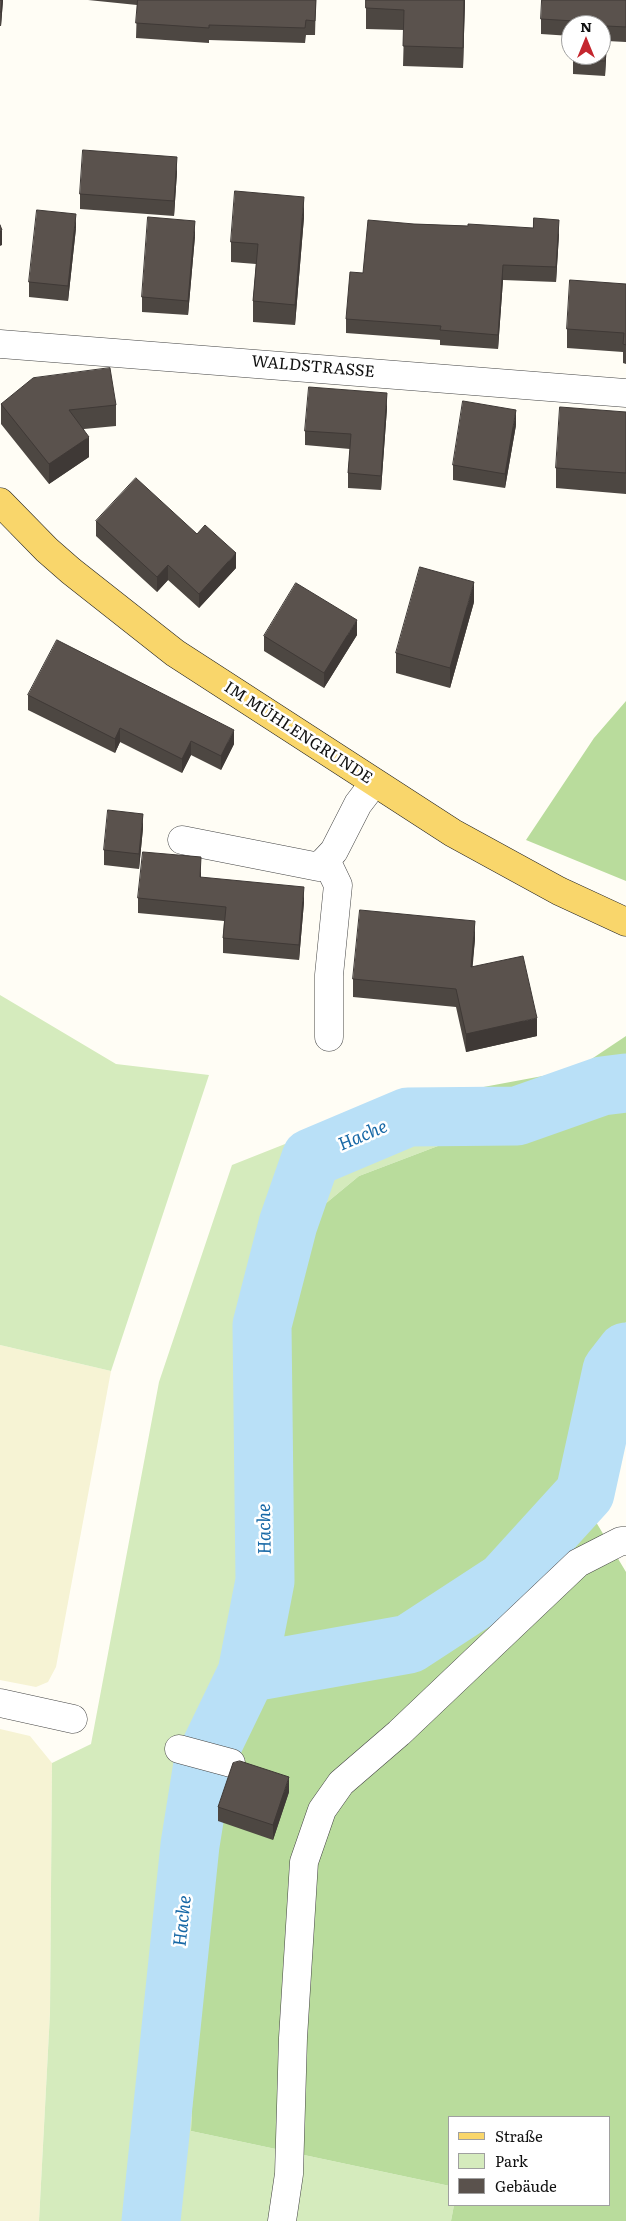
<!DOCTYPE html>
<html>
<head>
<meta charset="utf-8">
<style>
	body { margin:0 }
	#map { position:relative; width:626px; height:2221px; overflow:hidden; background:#fffdf5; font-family:Literata,serif }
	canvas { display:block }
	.legend { position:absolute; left:448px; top:2116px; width:162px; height:90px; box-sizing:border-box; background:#fff; border:1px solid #a0a0a0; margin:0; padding:6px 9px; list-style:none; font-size:15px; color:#111 }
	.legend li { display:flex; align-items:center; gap:10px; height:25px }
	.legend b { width:25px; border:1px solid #a0a0a0 }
	.north { position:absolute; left:561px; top:15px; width:50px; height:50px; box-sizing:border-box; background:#fff; border:1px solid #a0a0a0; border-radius:50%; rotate:0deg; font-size:14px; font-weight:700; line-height:20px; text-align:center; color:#111 }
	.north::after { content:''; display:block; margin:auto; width:18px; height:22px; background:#c4262e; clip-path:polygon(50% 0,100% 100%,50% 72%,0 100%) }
</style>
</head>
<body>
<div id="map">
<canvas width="626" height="2221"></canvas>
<ul class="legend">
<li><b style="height:6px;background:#f9d66b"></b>Straße</li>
<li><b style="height:14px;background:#d5ebbd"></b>Park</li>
<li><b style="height:14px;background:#5a524d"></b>Gebäude</li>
</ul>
<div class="north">N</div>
</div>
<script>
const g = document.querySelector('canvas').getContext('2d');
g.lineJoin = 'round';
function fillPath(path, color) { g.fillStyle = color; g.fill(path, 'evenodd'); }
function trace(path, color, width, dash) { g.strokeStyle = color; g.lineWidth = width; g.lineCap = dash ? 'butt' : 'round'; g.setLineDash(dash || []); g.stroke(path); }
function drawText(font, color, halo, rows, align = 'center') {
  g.font = font + ' Literata,serif'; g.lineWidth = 5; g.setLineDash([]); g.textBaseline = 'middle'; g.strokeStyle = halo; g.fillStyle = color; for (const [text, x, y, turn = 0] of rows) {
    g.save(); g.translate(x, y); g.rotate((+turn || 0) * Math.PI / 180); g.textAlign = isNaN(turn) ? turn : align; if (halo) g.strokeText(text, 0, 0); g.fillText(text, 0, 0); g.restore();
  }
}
fillPath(new Path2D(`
	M 0,1345 L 111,1371 L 56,1667 L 48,1682 L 36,1687 L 0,1680 Z
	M 0,1729 L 30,1736 L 52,1763 L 50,2013 L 39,2221 L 0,2221 Z`), '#f6f3d4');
fillPath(new Path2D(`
	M 0,995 L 116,1064 L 209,1075 L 111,1371 L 0,1345 Z
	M 381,1106 L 451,1141 L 359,1176 L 296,1228 L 271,1326 L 272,1580 L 237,1724 L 203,1848 L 191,2131 L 450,2186 L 450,2205 L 454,2205 L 451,2221 L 39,2221 L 50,2013 L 52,1763 L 91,1744 L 159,1382 L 232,1165 Z`), '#d5ebbd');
fillPath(new Path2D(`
	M 626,701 L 626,881 L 526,840 L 594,738 Z
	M 626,1036 L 626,1322 L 591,1389 L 590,1512 L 626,1572 L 626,2221 L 451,2221 L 454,2205 L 610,2205 L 610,2117 L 450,2117 L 450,2186 L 191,2131 L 203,1848 L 237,1724 L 272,1580 L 271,1326 L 296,1228 L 359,1176 L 451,1141 L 381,1106 L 575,1070 Z`), '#b9dc9c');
trace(new Path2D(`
	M 247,1673 L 409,1644 L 504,1582 L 585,1493 L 612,1370 L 626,1352
	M 151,2221 L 190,1845 L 203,1764 L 247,1673 L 265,1581 L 262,1325 L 288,1224 L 311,1158 L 408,1117 L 517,1116 L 602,1086 L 626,1083`), '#b9e0f7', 59);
const minor = new Path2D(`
	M 0,344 L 626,393
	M 182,840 L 319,867 L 334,851 L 358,804 L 374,783
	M 326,860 L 338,885 L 329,975 L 329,1037
	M 0,1703 L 73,1719
	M 179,1749 L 231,1763
	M 282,2221 L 289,2174 L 293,2038 L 304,1862 L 322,1810 L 341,1783 L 399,1733 L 578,1563 L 621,1541 L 626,1541`);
const major = new Path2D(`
	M 0,502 L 47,550 L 71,571 L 175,653 L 453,833 L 559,891 L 626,922`);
trace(minor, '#444', 29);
trace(major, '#222', 29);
trace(minor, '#fff', 28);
trace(major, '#f9d66b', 28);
fillPath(new Path2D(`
	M 0,0 L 3,0 L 1,26 L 0,26 Z
	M 88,0 L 316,0 L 315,35 L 306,35 L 305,43 L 209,40 L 209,43 L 136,38 L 137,5 Z
	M 366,0 L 465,0 L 463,68 L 403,66 L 404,30 L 366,29 Z
	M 626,0 L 626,42 L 607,41 L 605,76 L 573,74 L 573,55 L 601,25 L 571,25 L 571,36 L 541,34 L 541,19 Z
	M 177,172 L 174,216 L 80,209 L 80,194 Z
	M 304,217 L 295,325 L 253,322 L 253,301 L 256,264 L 231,262 L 231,242 Z
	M 414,224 L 468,226 L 559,234 L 556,282 L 503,280 L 498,349 L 440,345 L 440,340 L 346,333 L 346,319 L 363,273 Z
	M 76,228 L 68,301 L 29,297 L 29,282 Z
	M 195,236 L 188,315 L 142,312 L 142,297 Z
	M 626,284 L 626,364 L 623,363 L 623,352 L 567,348 L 567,329 Z
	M 1,404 L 116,405 L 116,426 L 84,429 L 89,457 L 49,484 L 1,424 Z
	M 387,408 L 381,490 L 348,488 L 348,473 L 350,449 L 305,445 L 305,431 Z
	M 626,412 L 626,494 L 556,488 L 556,468 Z
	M 516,425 L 505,488 L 453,480 L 453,465 Z
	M 96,521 L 197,534 L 236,568 L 199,608 L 168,580 L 157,592 L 96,536 Z
	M 474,602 L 450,688 L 396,673 L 396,653 Z
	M 357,635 L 324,688 L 264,651 L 264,636 Z
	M 28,695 L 234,744 L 221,770 L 191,755 L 182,773 L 120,742 L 115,753 L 28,710 Z
	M 143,828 L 139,869 L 104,865 L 104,850 Z
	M 201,872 L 201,878 L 304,902 L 299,960 L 223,953 L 223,938 L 224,921 L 138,913 L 138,898 Z
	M 475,939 L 472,967 L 537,1036 L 466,1052 L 456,1007 L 353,997 L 353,979 Z
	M 289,1792 L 273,1840 L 218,1821 L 218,1807 Z`), '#4d4742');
fillPath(new Path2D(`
	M 2,0 L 3,0 L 1,26 L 1,12 Z
	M 464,0 L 465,0 L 463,68 L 463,48 Z
	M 607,26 L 607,41 L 605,76 L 605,61 Z
	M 177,157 L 177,172 L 174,216 L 174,201 Z
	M 304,197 L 304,217 L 295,325 L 295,305 Z
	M 76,214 L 76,228 L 68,301 L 68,286 Z
	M 559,220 L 559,234 L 556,282 L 556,267 Z
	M 195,221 L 195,236 L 188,315 L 188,301 Z
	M 2,230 L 2,245 L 0,246 L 0,231 Z
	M 503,265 L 503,280 L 498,349 L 498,335 Z
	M 387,393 L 387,408 L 381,490 L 381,476 Z
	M 516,410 L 516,425 L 505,488 L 505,474 Z
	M 89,437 L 89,457 L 49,484 L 49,464 Z
	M 236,553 L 236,568 L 199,608 L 199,594 Z
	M 168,565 L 168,580 L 157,592 L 157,577 Z
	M 474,582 L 474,602 L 450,688 L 450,668 Z
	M 357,620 L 357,635 L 324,688 L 324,673 Z
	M 120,728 L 120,742 L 115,753 L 115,739 Z
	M 234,730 L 234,744 L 221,770 L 221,756 Z
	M 191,741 L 191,755 L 182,773 L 182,759 Z
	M 143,814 L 143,828 L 139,869 L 139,854 Z
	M 201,857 L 201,872 L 200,892 L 200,877 Z
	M 304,887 L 304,902 L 299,960 L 299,945 Z
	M 475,921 L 475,939 L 471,986 L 471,967 Z
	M 537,1018 L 537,1036 L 466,1052 L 466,1034 Z
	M 289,1777 L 289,1792 L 273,1840 L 273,1825 Z`), '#3f3936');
const building = new Path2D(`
	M 0,0 L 2,0 L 1,12 L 0,12 Z
	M 138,0 L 316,0 L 315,21 L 306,20 L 305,28 L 209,25 L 209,28 L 136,23 Z
	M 366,0 L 464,0 L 463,48 L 403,46 L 404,10 L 366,8 Z
	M 542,0 L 626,0 L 626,27 L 607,26 L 605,61 L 573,60 L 573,55 L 601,55 L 601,25 L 574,25 L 574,21 L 541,19 Z
	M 83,150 L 177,157 L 174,201 L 80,194 Z
	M 235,191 L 304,197 L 295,305 L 253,301 L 258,244 L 231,242 Z
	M 37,210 L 76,214 L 68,286 L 29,282 Z
	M 148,217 L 195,221 L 188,301 L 142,297 Z
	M 534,218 L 559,220 L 556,267 L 503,265 L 498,335 L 440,330 L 441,326 L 346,319 L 350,272 L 363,273 L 368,220 L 414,224 L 468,226 L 468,224 L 533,228 Z
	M 0,225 L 2,230 L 0,231 Z
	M 570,280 L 626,284 L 626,345 L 623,344 L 624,333 L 567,329 Z
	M 110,368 L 116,405 L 69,410 L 89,437 L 49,464 L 1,404 L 33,378 Z
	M 309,387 L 387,393 L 381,476 L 348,473 L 351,434 L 305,431 Z
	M 463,401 L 516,410 L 505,474 L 453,465 Z
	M 560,407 L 626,412 L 626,473 L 556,468 Z
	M 136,478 L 197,534 L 205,525 L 236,553 L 199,594 L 168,565 L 157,577 L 96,521 Z
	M 420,567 L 474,582 L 450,668 L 396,653 Z
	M 296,583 L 357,620 L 324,673 L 264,636 Z
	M 57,640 L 234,730 L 221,756 L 191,741 L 182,759 L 120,728 L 115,739 L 28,695 Z
	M 108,810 L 143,814 L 139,854 L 104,850 Z
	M 143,852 L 201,857 L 200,877 L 304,887 L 299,945 L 223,938 L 226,907 L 138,898 Z
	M 360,910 L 475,921 L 471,967 L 523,956 L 537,1018 L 466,1034 L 456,989 L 353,979 Z
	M 240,1761 L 289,1777 L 273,1825 L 218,1807 L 233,1763 Z`);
fillPath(building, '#5a524d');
trace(building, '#3f3936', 1);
drawText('16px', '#111', '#fff', [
	["WALDSTRASSE",313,367,5],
	["IM MÜHLENGRUNDE",298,733,33]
]);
drawText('italic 18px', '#1768a6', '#fff', [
	["Hache",363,1136,-23],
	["Hache",265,1529,-91],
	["Hache",183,1921,-84]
]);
</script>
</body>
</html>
